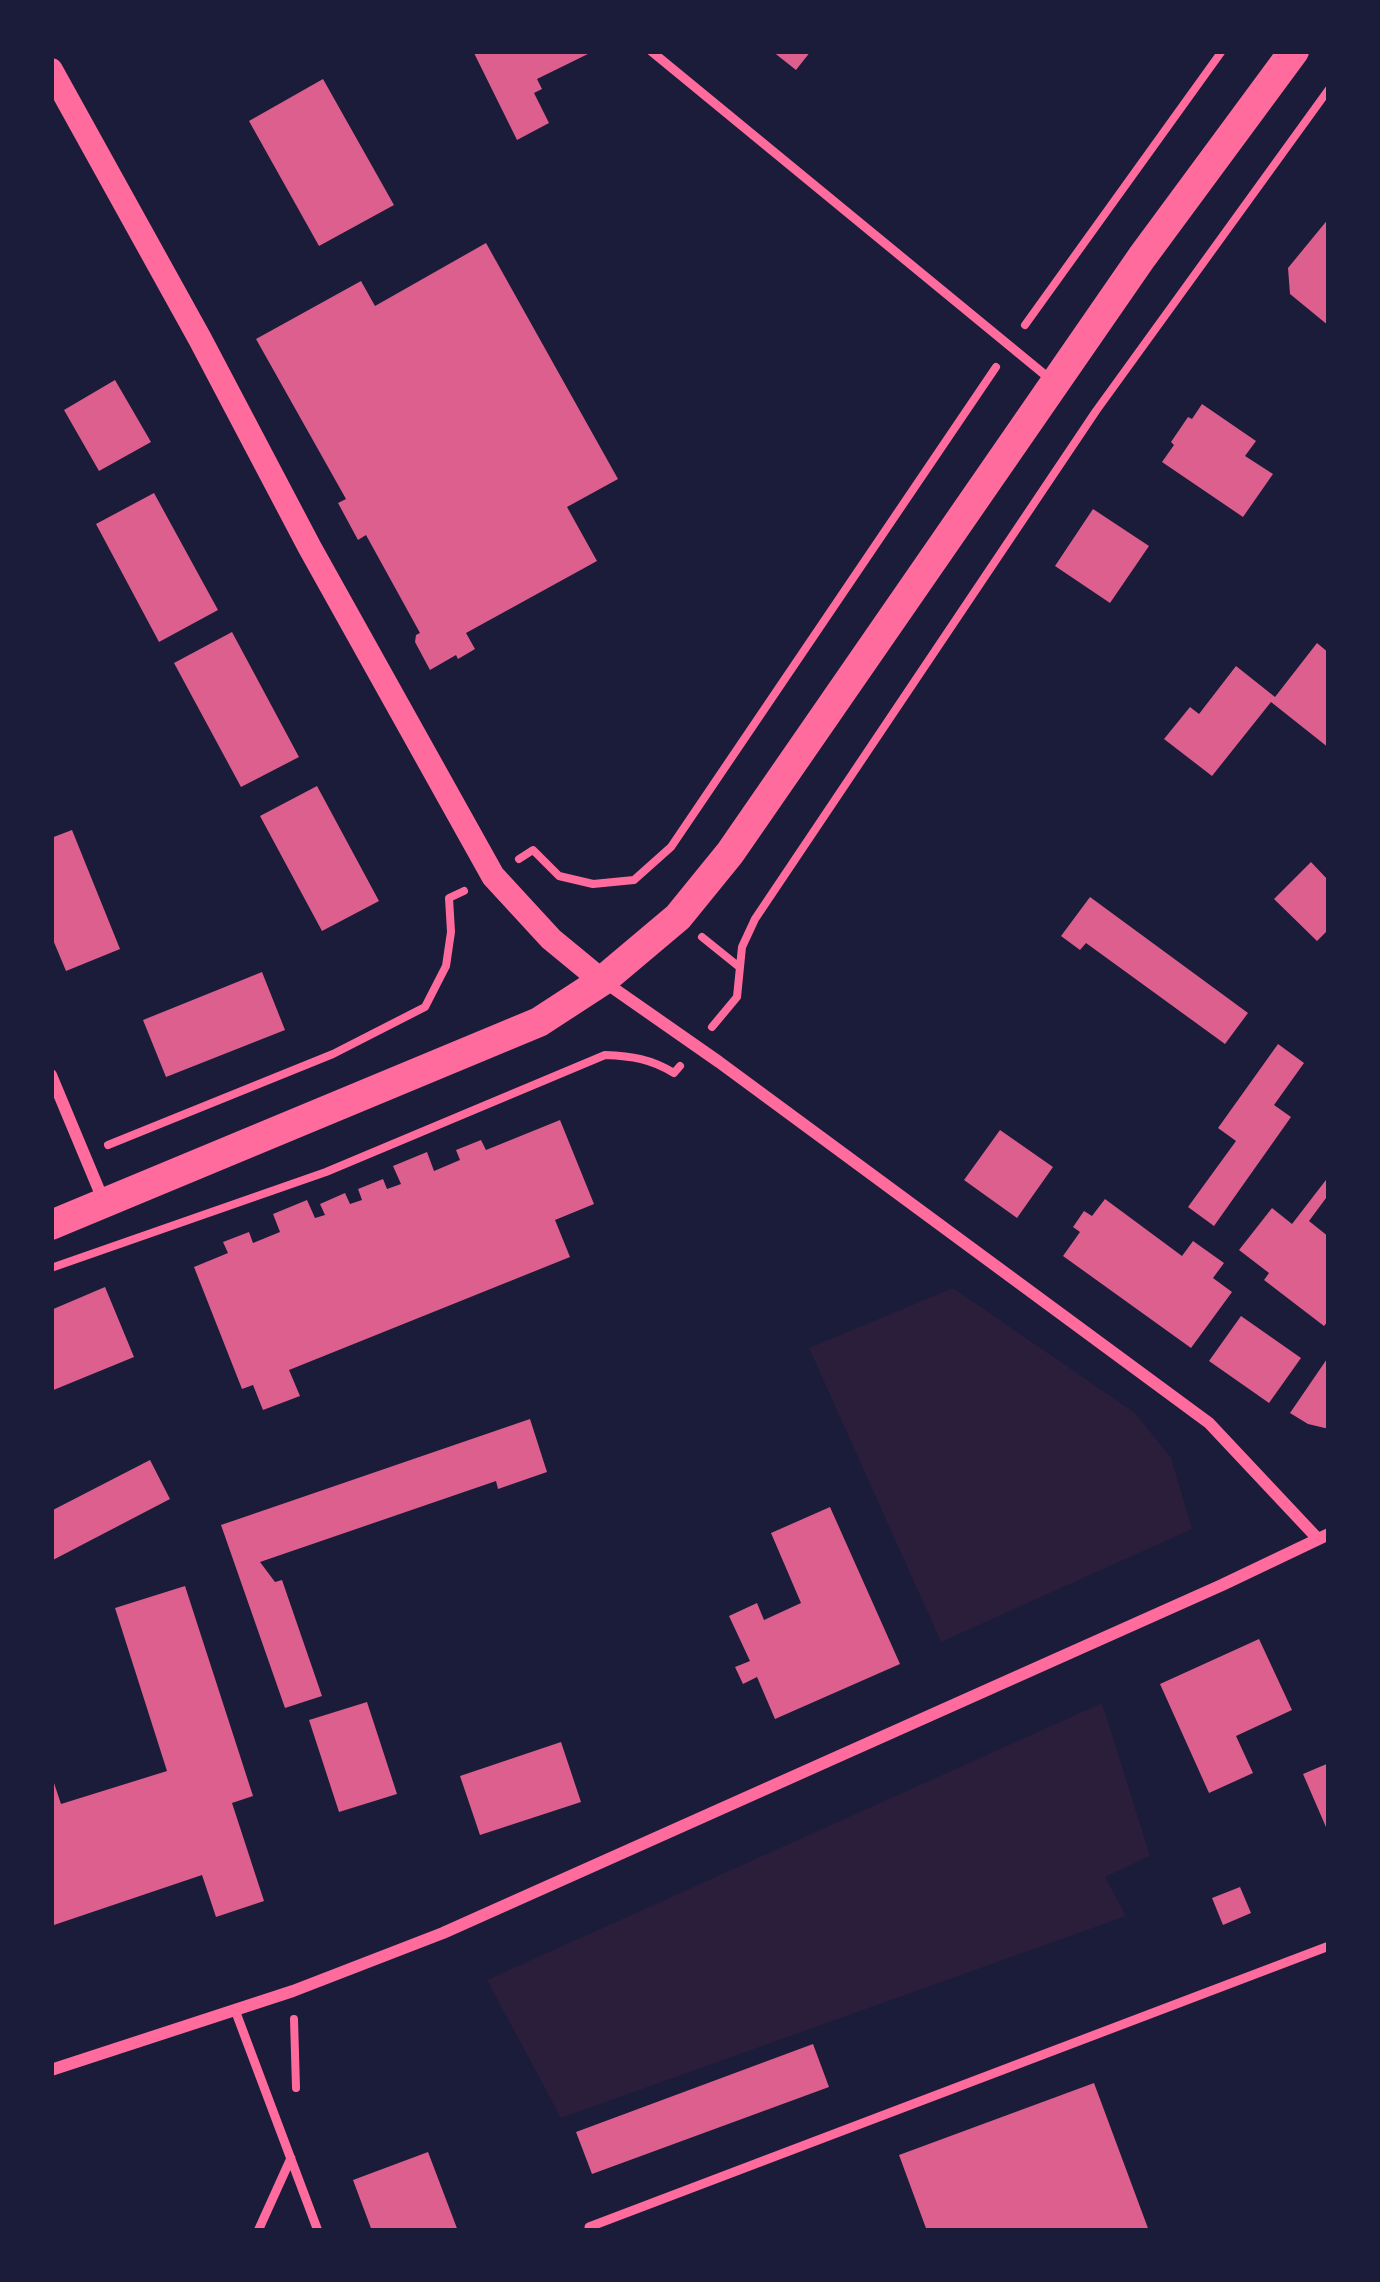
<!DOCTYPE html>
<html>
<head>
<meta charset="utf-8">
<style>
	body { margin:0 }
	#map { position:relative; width:1380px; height:2282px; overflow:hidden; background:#1b1b3a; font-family:"DejaVu Sans",sans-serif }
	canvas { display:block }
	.frame { position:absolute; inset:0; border:54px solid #1b1b3a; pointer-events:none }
</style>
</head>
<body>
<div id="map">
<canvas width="1380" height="2282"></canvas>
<div class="frame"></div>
</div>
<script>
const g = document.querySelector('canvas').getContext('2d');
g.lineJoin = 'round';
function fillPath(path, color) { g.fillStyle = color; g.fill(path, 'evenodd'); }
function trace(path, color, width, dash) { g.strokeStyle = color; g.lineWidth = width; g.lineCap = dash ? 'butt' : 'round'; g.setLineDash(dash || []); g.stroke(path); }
fillPath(new Path2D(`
	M 953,1288 L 1135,1413 L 1171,1458 L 1192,1529 L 941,1642 L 809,1348 Z
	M 1102,1703 L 1150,1856 L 1105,1877 L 1126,1916 L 561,2118 L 487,1980 Z`), '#2a1e3b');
fillPath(new Path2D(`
	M 473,51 L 594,51 L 537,79 L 542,89 L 534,93 L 549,123 L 517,140 Z
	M 772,51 L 811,51 L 796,70 Z
	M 323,79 L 394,205 L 319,246 L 249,121 Z
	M 1329,218 L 1329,326 L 1290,294 L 1288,268 Z
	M 486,243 L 618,479 L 567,507 L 597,561 L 466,633 L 475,649 L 458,659 L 456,655 L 430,670 L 415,642 L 416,635 L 420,633 L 366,535 L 358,540 L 338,503 L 346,499 L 256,339 L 361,281 L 375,306 Z
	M 115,380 L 151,442 L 99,471 L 64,410 Z
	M 1202,404 L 1256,441 L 1245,456 L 1273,474 L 1243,517 L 1162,462 L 1174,445 L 1171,442 L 1188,417 L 1192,419 Z
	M 154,493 L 218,610 L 159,642 L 96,524 Z
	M 1093,509 L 1149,546 L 1110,603 L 1055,566 Z
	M 232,632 L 299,757 L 241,787 L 174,663 Z
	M 1317,643 L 1329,653 L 1329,748 L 1271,702 L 1212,776 L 1164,739 L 1190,707 L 1199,714 L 1236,666 L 1275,697 Z
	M 317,786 L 379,901 L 322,931 L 260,816 Z
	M 72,830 L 120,949 L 66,971 L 51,935 L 51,838 Z
	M 1311,862 L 1329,881 L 1329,929 L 1317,941 L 1274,899 Z
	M 1090,897 L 1248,1013 L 1225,1044 L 1086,943 L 1080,950 L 1061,936 Z
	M 262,972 L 285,1030 L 166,1077 L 143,1020 Z
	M 1278,1044 L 1304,1063 L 1274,1105 L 1291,1117 L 1214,1226 L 1188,1207 L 1236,1141 L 1218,1128 Z
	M 560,1120 L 594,1204 L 555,1220 L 570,1257 L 289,1370 L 300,1396 L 263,1410 L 253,1385 L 242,1389 L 194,1267 L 228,1253 L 223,1242 L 249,1232 L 253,1243 L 280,1232 L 273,1214 L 307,1200 L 315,1218 L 325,1215 L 320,1204 L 345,1193 L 350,1204 L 362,1200 L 358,1189 L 383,1179 L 387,1189 L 401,1184 L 393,1166 L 427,1152 L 434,1171 L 460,1160 L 456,1150 L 481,1140 L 486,1150 Z
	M 1000,1130 L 1053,1167 L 1017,1218 L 964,1180 Z
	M 1329,1176 L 1329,1194 L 1309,1221 L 1329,1237 L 1329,1320 L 1324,1326 L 1264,1280 L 1269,1273 L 1239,1250 L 1272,1208 L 1292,1224 Z
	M 1105,1199 L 1182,1256 L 1193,1241 L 1224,1263 L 1213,1278 L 1232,1292 L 1191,1348 L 1063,1256 L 1080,1232 L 1073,1227 L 1084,1211 L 1092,1216 Z
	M 105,1287 L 134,1357 L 51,1391 L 51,1310 Z
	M 1241,1316 L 1301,1358 L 1269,1403 L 1209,1361 Z
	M 1329,1356 L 1329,1429 L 1308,1424 L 1290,1413 Z
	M 530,1419 L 547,1472 L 498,1489 L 496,1481 L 260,1562 L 275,1582 L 282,1580 L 322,1696 L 285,1708 L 221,1525 Z
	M 150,1460 L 170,1499 L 51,1561 L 51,1511 Z
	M 830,1507 L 900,1664 L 775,1719 L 757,1677 L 743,1684 L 735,1667 L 750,1661 L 729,1616 L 757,1603 L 764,1620 L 801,1603 L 771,1533 Z
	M 185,1586 L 253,1796 L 232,1803 L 264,1901 L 216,1917 L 202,1875 L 51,1926 L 51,1774 L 61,1804 L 167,1771 L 115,1608 Z
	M 1259,1639 L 1292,1710 L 1236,1736 L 1253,1773 L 1209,1793 L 1160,1684 Z
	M 367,1702 L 397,1794 L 339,1812 L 309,1720 Z
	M 561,1742 L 581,1802 L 480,1835 L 460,1776 Z
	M 1329,1763 L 1329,1834 L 1303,1774 Z
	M 1240,1887 L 1251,1913 L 1223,1925 L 1212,1898 Z
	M 813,2044 L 829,2087 L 592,2174 L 576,2132 Z
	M 1094,2083 L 1149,2231 L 927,2231 L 899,2155 Z
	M 428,2152 L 458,2231 L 372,2231 L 353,2180 Z`), '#dd5f8e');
trace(new Path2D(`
	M 1025,325 L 1222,51
	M 519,859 L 533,850 L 559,876 L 593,884 L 634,880 L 671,847 L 996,367
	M 702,937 L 738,966
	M 712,1027 L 737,997 L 742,947 L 755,919 L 1096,411 L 1329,89
	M 108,1145 L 333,1054 L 425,1007 L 446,966 L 451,932 L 449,898 L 464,891
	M 51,1268 L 326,1172 L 605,1055 C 632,1056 651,1059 674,1073 L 680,1066
	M 294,2019 L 296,2088`), '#ff6b9d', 8);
trace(new Path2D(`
	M 651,51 L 1050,379
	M 235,2010 L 318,2231
	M 589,2227 L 1329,1946
	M 258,2231 L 291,2158`), '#ff6b9d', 9);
trace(new Path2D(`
	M 603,981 L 719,1062 L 1209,1423 L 1318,1539
	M 51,1075 L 104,1202
	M 51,2070 L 293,1991 L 443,1933 L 1222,1585 L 1329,1534`), '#ff6b9d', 12);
trace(new Path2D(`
	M 51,70 L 200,339 L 310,548 L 493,876 L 551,939 L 602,981`), '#ff6b9d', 24);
trace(new Path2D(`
	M 51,1225 L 539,1022 L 602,981 L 678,917 L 730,853 L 1142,257 L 1294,51`), '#ff6b9d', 30);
</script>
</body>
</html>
